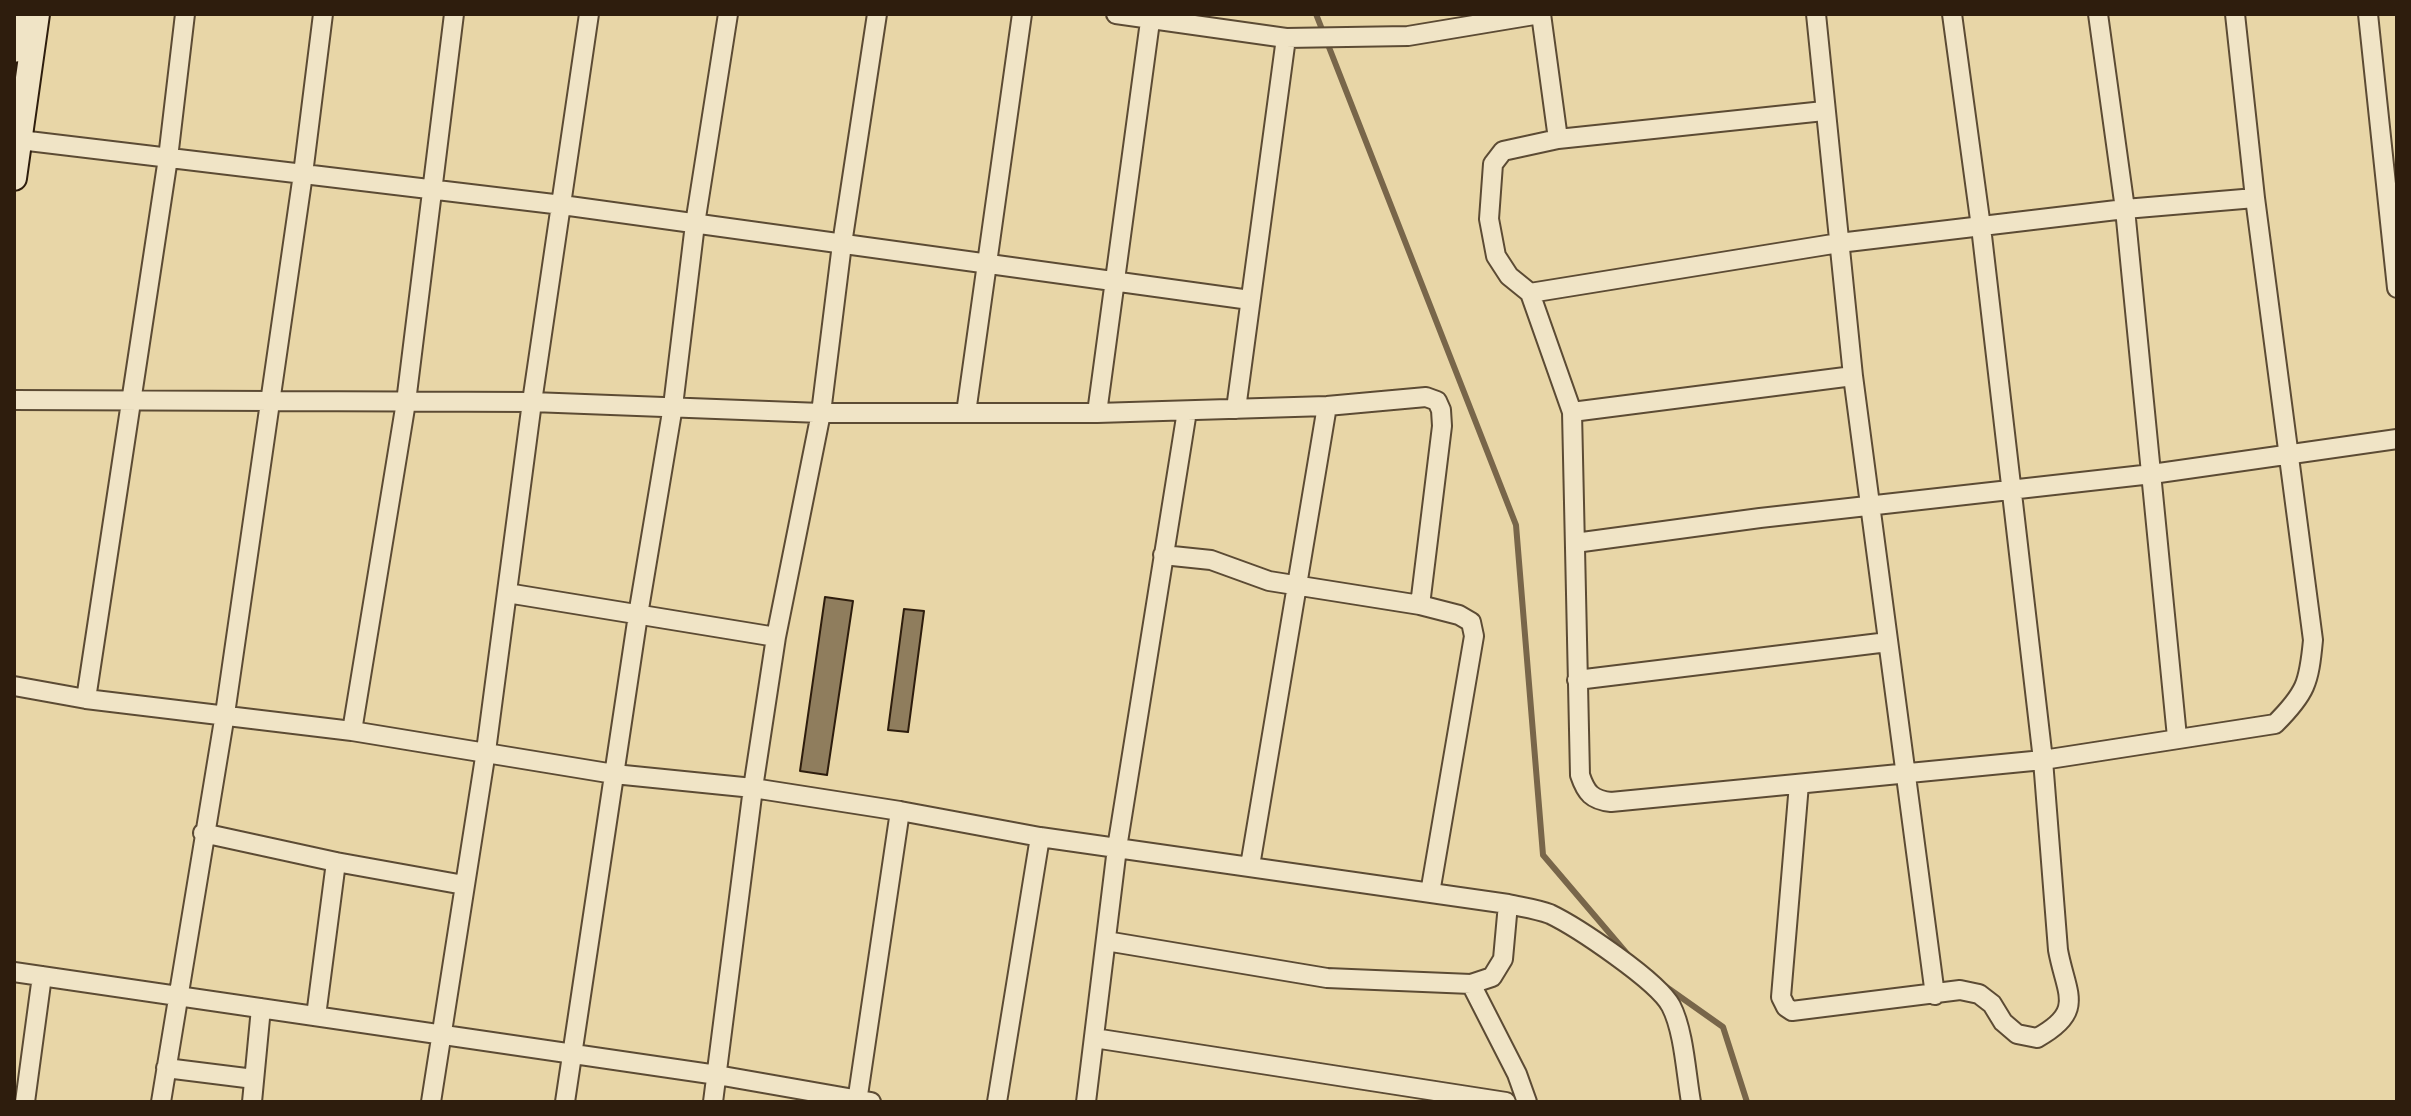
<!DOCTYPE html>
<html>
<head>
<meta charset="utf-8">
<style>
	body { margin:0 }
	#map { position:relative; width:2411px; height:1116px; overflow:hidden; background:#e8d6a7; font-family:"Gentium Book Plus",serif }
	canvas { display:block }
	.frame { position:absolute; inset:0; border:16px solid #2e1d0d; pointer-events:none }
</style>
</head>
<body>
<div id="map">
<canvas width="2411" height="1116"></canvas>
<div class="frame"></div>
</div>
<script>
const g = document.querySelector('canvas').getContext('2d');
g.lineJoin = 'round';
function trace(path, color, width, dash) { g.strokeStyle = color; g.lineWidth = width; g.lineCap = dash ? 'butt' : 'round'; g.setLineDash(dash || []); g.stroke(path); }
function fillPath(path, color) { g.fillStyle = color; g.fill(path, 'evenodd'); }
trace(new Path2D(`
	M 1316,14 L 1516,525 L 1543,855 L 1629,956
	M 1665,986 L 1723,1027 L 1747,1102`), '#78664a', 6);
const building = new Path2D(`
	M 825,597 L 853,601 L 827,775 L 800,771 Z
	M 904,609 L 924,611 L 908,732 L 888,730 Z`);
fillPath(building, '#8f7d5d');
trace(building, '#2e1d0d', 2);
const minor = new Path2D(`
	M 1116,14 L 1286,38 L 1408,36 L 1540,14
	M 1541,14 L 1558,139 L 1824,111
	M 1816,14 L 1853,376 L 1935,995
	M 2098,14 L 2125,209 L 2177,737
	M 2368,14 L 2397,288
	M 1558,139 L 1503,151 L 1493,164 L 1489,219 L 1496,256 L 1509,276 L 1530,293 L 1572,412 L 1580,775 C 1586,793 1592,800 1611,802 L 2043,760 L 2275,724 C 2306,693 2309,683 2313,640 L 2255,198
	M 20,140 L 562,205 L 1250,300
	M 1530,293 L 1839,243 L 2125,209 L 2255,198 L 2235,14
	M 14,400 L 532,402 L 821,413 L 1097,413 L 1327,406 L 1426,397 L 1437,401 L 1441,410 L 1442,426 L 1420,605
	M 1236,409 L 1286,38
	M 1572,412 L 1853,376
	M 966,413 L 1022,14
	M 1097,413 L 1151,14
	M 1575,543 L 1760,518 L 2152,474 L 2397,439
	M 1163,555 L 1211,560 L 1269,581 L 1420,605 L 1459,615 L 1471,622 L 1474,636 L 1430,893
	M 507,593 L 776,637
	M 1577,680 L 1888,642
	M 14,686 L 86,699 L 352,731 L 614,774 L 753,788 L 900,811 L 1040,837 L 1508,904 C 1521,907 1537,909 1550,914 C 1577,927 1658,981 1671,1006 C 1684,1031 1686,1074 1691,1102
	M 86,699 L 168,158 L 185,14
	M 352,731 L 406,402 L 454,14
	M 1799,784 L 1781,997 L 1786,1007 L 1792,1011 L 1960,990 L 1979,994 L 1992,1004 L 2003,1022 L 2017,1034 L 2037,1038 C 2086,1011 2066,994 2058,950 L 2043,760 L 1981,227 L 1952,14
	M 203,833 L 336,862 L 464,885
	M 1250,866 L 1327,406
	M 1106,941 L 1327,978 L 1471,984 L 1492,977 L 1503,959 L 1508,904
	M 14,972 L 717,1075 L 871,1102
	M 1471,984 L 1517,1074 L 1527,1102
	M 316,1016 L 336,862
	M 1094,1038 L 1506,1102
	M 166,1068 L 254,1079
	M 25,1102 L 42,976
	M 161,1102 L 225,714 L 303,174 L 323,14
	M 252,1102 L 261,1008
	M 431,1102 L 486,751 L 532,402 L 589,14
	M 565,1102 L 638,615 L 673,406 L 695,224 L 728,14
	M 713,1102 L 753,788 L 776,637 L 821,413 L 842,244 L 877,14
	M 857,1102 L 900,811
	M 997,1102 L 1040,837
	M 1086,1102 L 1117,848 L 1187,411`);
const secondary = new Path2D(`
	M 14,50 L 19,14
	M 14,178 L 37,14`);
trace(minor, '#5c4b34', 22);
trace(secondary, '#2e1d0d', 28);
trace(minor, '#f0e4c6', 18);
trace(secondary, '#f0e4c6', 24);
</script>
</body>
</html>
